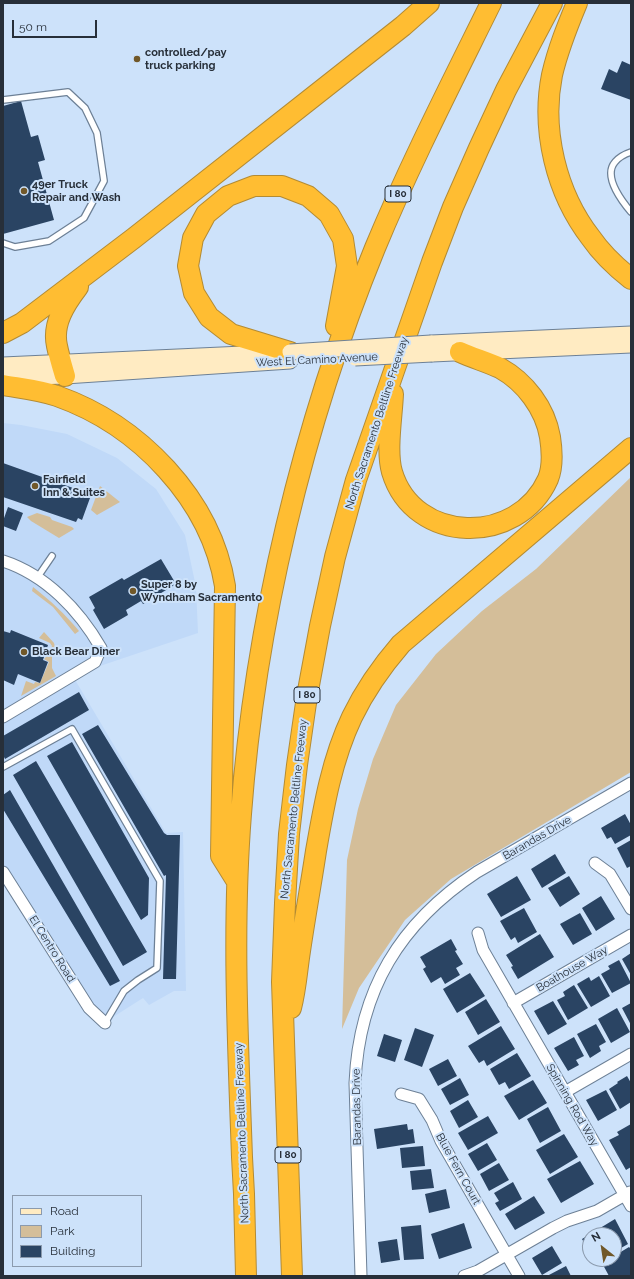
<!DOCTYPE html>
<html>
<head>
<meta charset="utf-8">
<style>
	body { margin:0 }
	#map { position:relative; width:634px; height:1279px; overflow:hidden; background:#cde2fa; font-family:Raleway,sans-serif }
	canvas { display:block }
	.frame { position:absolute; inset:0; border:4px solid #272f39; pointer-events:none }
	.legend { position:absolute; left:12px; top:1195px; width:130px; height:72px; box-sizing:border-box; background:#cde2fa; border:1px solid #8b9aad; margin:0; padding:5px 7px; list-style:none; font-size:12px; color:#272f39 }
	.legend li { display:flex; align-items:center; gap:8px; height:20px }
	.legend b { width:20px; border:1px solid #8b9aad }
	.north { position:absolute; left:582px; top:1227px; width:40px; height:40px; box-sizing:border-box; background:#cde2fa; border:1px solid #8b9aad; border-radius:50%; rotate:330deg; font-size:11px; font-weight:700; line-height:16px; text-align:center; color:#272f39 }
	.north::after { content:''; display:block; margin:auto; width:14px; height:18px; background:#715829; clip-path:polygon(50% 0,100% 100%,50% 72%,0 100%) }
	.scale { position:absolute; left:12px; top:20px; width:85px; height:18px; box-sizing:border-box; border:2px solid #272f39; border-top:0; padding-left:5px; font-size:12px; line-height:14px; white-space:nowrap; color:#272f39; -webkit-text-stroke:3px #cde2fa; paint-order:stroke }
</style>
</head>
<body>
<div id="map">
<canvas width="634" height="1279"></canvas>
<div class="frame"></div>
<ul class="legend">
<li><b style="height:5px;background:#ffebc2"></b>Road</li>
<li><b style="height:11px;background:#d4be99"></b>Park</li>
<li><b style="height:11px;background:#2a4463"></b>Building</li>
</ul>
<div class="north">N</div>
<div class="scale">50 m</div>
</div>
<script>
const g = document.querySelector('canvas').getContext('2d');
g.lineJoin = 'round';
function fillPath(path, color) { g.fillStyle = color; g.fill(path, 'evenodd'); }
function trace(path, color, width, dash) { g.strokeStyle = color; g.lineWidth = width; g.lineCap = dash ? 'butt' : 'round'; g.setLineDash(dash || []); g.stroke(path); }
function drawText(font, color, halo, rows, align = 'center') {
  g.font = font + ' Raleway,sans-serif'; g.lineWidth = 4; g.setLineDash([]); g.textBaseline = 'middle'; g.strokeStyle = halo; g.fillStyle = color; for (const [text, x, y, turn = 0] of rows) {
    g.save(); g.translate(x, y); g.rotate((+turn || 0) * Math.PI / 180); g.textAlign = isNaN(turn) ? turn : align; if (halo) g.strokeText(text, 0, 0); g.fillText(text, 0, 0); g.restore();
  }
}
fillPath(new Path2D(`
	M 3,423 L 21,425 L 67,434 L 117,458 L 156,489 L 185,535 L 196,587 L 198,633 L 91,669 L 74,678 L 166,833 L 183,832 L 186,991 L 174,991 L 149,1005 L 143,998 L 110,1019 L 95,1007 L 82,993 L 3,864 Z`), '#c0d9f8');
fillPath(new Path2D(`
	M 631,477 L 631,772 L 451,879 L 405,920 L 359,988 L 342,1029 L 347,860 L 358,809 L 373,759 L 396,705 L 436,654 L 482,611 L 536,569 Z
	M 100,486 L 120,502 L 97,515 L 91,510 Z
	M 37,513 L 50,517 L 52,520 L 72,527 L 74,529 L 59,538 L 31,521 L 27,517 Z
	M 33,587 C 51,601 65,614 79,631 L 75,634 L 53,607 L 32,591 Z
	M 44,632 L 54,643 L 55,647 L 52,656 L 52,668 L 56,676 L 21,696 L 26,681 L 34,684 L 35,682 L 40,683 L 49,662 L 44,659 L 48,655 L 52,646 L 50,643 L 39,638 Z`), '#d4be99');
fillPath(new Path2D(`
	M 622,61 L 631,65 L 631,100 L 601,89 L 609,69 L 617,73 Z
	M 21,101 L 31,137 L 38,135 L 45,160 L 38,162 L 54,220 L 3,234 L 3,106 Z
	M 3,463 L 87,493 L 85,496 L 90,498 L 82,520 L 78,518 L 76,522 L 3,497 Z
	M 8,507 L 23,513 L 16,531 L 3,526 L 3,521 Z
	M 161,559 L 176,584 L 143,604 L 141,601 L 126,610 L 128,615 L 104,629 L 93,610 L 95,608 L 89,597 L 122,578 L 124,580 Z
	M 11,630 L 48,645 L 43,660 L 48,662 L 40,683 L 18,674 L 14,685 L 3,680 L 3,631 L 10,633 Z
	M 79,692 L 89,710 L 5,759 L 3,755 L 3,736 Z
	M 98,725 L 164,833 L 167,835 L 180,835 L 176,979 L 163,979 L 166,875 L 164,876 L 82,734 Z
	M 72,742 L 149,878 L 148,915 L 141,920 L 47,756 Z
	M 36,761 L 147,952 L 123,966 L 13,775 Z
	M 10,790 L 120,981 L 110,986 L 3,809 L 3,795 Z
	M 625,814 L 631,825 L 631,835 L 615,844 L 611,837 L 607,839 L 601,828 Z
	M 631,840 L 631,866 L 627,868 L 617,848 Z
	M 555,854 L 566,873 L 542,888 L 531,869 Z
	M 517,876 L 531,900 L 501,917 L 487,894 Z
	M 569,876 L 580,894 L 560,907 L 548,888 Z
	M 601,896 L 615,919 L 596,931 L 582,908 Z
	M 524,908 L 537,932 L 518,943 L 515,937 L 511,940 L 500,921 Z
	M 580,913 L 592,934 L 573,945 L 560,924 Z
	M 540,934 L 554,957 L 518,979 L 511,967 L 513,966 L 506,955 Z
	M 451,939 L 457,950 L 455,951 L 463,964 L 456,968 L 460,975 L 445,984 L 441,977 L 431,983 L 423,969 L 426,967 L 420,957 Z
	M 631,953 L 631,975 L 622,959 Z
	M 619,960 L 631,983 L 612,993 L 601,974 L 610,969 L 608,966 Z
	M 470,973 L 485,996 L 457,1013 L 443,989 Z
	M 599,976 L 610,996 L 591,1007 L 577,984 L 589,977 L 591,981 Z
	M 574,985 L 588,1008 L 568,1020 L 557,1000 L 565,996 L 563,992 Z
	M 486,999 L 500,1022 L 478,1035 L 465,1012 Z
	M 553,1001 L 567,1024 L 548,1035 L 534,1011 Z
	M 631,1003 L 631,1025 L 622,1008 Z
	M 617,1008 L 630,1032 L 611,1043 L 598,1019 Z
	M 596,1024 L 606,1042 L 599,1046 L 601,1051 L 590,1058 L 577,1034 Z
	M 501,1026 L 515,1049 L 487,1066 L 484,1060 L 479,1063 L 468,1046 Z
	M 415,1028 L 434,1035 L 422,1067 L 404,1060 Z
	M 384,1034 L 402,1040 L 395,1062 L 377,1056 Z
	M 574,1037 L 584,1056 L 576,1060 L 579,1065 L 568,1071 L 554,1048 Z
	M 517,1053 L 531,1076 L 509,1089 L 505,1082 L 499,1085 L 490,1069 Z
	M 448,1059 L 457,1076 L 438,1086 L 429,1069 Z
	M 627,1076 L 631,1083 L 631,1102 L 620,1109 L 609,1089 L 618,1083 L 617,1082 Z
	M 460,1078 L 469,1095 L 450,1105 L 441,1089 Z
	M 533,1080 L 547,1103 L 519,1120 L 504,1096 Z
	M 606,1090 L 617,1110 L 598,1121 L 586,1100 Z
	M 468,1100 L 478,1117 L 459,1128 L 450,1111 Z
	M 548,1107 L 561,1131 L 540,1143 L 527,1119 Z
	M 488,1116 L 498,1133 L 468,1150 L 458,1133 Z
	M 407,1124 L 408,1130 L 413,1129 L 415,1143 L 377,1149 L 374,1129 Z
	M 631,1124 L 631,1167 L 626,1170 L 609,1140 L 619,1135 L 617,1132 Z
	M 564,1134 L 578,1157 L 550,1174 L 536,1150 Z
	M 487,1143 L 497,1160 L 478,1171 L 468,1154 Z
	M 423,1146 L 425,1166 L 402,1168 L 400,1148 Z
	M 580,1161 L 594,1184 L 561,1203 L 547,1179 Z
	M 499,1163 L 509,1180 L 489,1191 L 480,1174 Z
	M 431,1169 L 434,1188 L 412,1190 L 410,1171 Z
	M 513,1182 L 522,1199 L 500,1211 L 495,1203 L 499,1201 L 494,1193 Z
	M 446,1189 L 450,1208 L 429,1213 L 425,1194 Z
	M 534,1196 L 545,1213 L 515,1230 L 505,1214 Z
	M 615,1219 L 628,1244 L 614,1252 L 614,1235 L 590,1235 L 590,1254 L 582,1239 Z
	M 464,1223 L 472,1248 L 439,1259 L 431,1234 Z
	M 421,1225 L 424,1259 L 404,1260 L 401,1227 Z
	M 397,1239 L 400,1260 L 381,1263 L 378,1242 Z
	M 552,1246 L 562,1263 L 542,1275 L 532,1258 Z
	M 629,1247 L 631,1249 L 631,1276 L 609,1276 L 602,1263 L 609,1259 L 614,1259 L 614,1256 Z
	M 566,1266 L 571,1276 L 547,1276 Z`), '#2a4463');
const service = new Path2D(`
	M 3,100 L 68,92 L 85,108 L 97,133 L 104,181 L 84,218 L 49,241 L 15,247 L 3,243
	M 631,152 C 625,154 619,157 615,162 C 603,176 621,200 631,212
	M 37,578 L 52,556
	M 3,767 L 72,729 L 160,881 L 157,968 L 138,980 L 124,991 L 105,1023`);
const minor = new Path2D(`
	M 3,561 C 46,575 79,610 101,648 L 95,662 L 3,717
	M 595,863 L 610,874 L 631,909
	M 3,872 L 89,1008 L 105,1023
	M 478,933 L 483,950 L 631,1206
	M 513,1003 L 631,935
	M 565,1092 L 631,1054
	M 401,1094 L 419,1099 L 432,1120 L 441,1141 L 519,1276
	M 361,1276 L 355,1083 C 359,990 400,923 477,872 L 631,783
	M 464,1276 L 478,1271 L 553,1228 L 567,1221 L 597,1211 L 630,1192`);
const secondary = new Path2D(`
	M 431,343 L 631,334
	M 432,354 L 631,345
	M 3,365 L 265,353
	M 3,378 L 65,376 L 290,361`);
const motorway = new Path2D(`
	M 577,3 C 567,27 558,49 552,75 C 541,130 556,193 591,238 C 602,254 616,267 631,279
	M 3,333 L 22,323 L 134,238 L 403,26 L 429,3
	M 290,352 L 231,334 L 209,317 L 194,293 L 188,266 L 193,238 L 206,214 L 228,196 L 254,186 L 282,186 L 308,196 L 329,214 L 343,239 L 347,266 L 336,326
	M 65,376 C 62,366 59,356 57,346 C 52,324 65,304 78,287
	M 3,385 C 20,388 40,390 57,396 C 139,425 211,499 225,586 L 221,856 L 236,880
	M 393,394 C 392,417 386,451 392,472 C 414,545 518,546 548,479 C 553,467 552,450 550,437 C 545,408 525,382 500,368 C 487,362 473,358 460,352
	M 291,1008 C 296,989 297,970 300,951 C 305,917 311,884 316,851 C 324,805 332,759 352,717 C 365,690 382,666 401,644 L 631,448
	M 246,1276 L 244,1194 L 242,1157 C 238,1043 232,928 241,814 C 255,625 303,424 375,248 C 410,164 451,84 491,3
	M 292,1276 L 282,982 L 285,903 L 289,834 L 297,765 L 307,696 L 320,626 L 335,557 L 356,480 L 432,262 L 453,207 L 479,148 L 506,90 L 552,3`);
trace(service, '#6d8096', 8);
trace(minor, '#6d8096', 13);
trace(secondary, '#6d8096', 17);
trace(motorway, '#b38b34', 22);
trace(service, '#fff', 5.5);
trace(minor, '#fff', 11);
trace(secondary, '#ffebc2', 15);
trace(motorway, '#ffbd32', 20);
const secondaryBridge = new Path2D(`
	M 290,352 L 431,343
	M 355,358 L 432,354`);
trace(secondaryBridge, '#6d8096', 17, []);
trace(secondaryBridge, '#ffebc2', 15);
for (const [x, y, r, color] of [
	[137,59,4,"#715829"],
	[24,191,4,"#715829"],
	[35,486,4,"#715829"],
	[133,591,4,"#715829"],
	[24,652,4,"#715829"]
]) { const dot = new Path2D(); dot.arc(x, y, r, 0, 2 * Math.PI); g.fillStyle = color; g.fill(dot); trace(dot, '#cde2fa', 1.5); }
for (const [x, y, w] of [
	[398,194,26],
	[307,695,26],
	[288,1155,26]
]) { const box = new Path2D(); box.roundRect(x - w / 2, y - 8, w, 16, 3); g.fillStyle = '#cde2fa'; g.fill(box); trace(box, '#272f39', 1); }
drawText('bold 10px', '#272f39', null, [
	["I 80",398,194],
	["I 80",307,695],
	["I 80",288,1155]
]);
drawText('bold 11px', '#272f39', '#cde2fa', [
	["controlled/pay",145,53],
	["truck parking",145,66],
	["49er Truck",32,185],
	["Repair and Wash",32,198],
	["Fairfield",43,480],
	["Inn & Suites",43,493],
	["Super 8 by",141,585],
	["Wyndham Sacramento",141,598],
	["Black Bear Diner",32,652]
], 'left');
drawText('11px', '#272f39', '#cde2fa', [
	["West El Camino Avenue",317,360,-3],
	["North Sacramento Beltline Freeway",377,423,-72],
	["North Sacramento Beltline Freeway",294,809,-84],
	["Barandas Drive",537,838,-30],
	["El Centro Road",52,949,58],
	["Boathouse Way",572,969,-30],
	["Spinning Rod Way",572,1105,60],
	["Barandas Drive",357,1107,-91],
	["North Sacramento Beltline Freeway",242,1133,-92],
	["Blue Fern Court",458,1169,61]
]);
</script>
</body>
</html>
